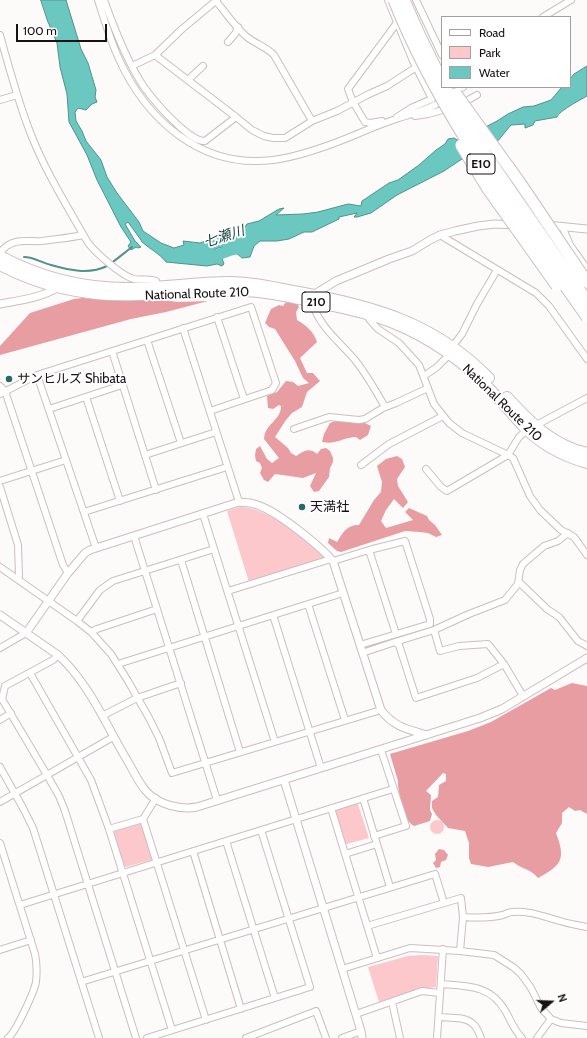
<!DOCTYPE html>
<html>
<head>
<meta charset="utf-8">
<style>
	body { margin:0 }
	#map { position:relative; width:587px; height:1038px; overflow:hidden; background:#fdfafa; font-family:Cabin,sans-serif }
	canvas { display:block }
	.legend { position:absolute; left:441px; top:16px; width:130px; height:72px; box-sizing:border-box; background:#fff; border:1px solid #a2a0a0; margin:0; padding:5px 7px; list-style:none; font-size:12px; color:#161112 }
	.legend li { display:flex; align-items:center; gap:8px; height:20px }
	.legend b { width:20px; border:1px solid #a2a0a0 }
	.north { position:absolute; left:531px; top:982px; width:40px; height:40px; -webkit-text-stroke:3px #fff; paint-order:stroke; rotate:71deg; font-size:11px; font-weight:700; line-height:16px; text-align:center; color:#161112 }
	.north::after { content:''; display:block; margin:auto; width:14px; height:18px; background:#161112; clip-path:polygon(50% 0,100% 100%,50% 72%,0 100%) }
	.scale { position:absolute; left:16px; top:24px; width:91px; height:18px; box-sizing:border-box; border:2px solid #161112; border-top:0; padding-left:5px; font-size:12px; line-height:14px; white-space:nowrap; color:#161112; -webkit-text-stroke:3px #fff; paint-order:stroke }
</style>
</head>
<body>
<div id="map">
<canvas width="587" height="1038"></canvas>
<ul class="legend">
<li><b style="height:5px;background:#fff"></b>Road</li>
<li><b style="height:11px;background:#fcc8cb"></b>Park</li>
<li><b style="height:11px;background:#6bc8c0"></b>Water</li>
</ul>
<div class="north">N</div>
<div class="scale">100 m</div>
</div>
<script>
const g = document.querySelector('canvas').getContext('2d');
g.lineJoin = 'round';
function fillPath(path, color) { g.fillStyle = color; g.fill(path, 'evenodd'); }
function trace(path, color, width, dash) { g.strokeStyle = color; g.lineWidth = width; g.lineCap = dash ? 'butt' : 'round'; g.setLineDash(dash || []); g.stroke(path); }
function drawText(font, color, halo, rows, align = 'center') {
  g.font = font + ' Cabin,"Noto Sans JP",sans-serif'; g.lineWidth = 3.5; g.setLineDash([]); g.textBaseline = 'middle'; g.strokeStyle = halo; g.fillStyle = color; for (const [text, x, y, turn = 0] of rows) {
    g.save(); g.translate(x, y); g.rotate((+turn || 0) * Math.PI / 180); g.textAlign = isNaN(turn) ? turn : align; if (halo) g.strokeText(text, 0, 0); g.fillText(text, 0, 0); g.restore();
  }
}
fillPath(new Path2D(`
	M 239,507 C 268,507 304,538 324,557 L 323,560 L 249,582 L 227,511 Z
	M 356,798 L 369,838 L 343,845 L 331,806 Z
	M430 827a7 7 0 1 1 14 0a7 7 0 1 1-14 0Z
	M 142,823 L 153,857 L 151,860 L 126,867 L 124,866 L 114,833 L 115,831 Z
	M 422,955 L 438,956 L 436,987 L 420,989 L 379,1002 L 368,967 L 408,956 Z`), '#fcc8cb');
fillPath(new Path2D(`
	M 82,298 L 112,300 L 155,299 L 178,302 L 208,301 L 166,312 L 131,319 L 0,355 L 0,346 L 30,313 L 74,299 Z
	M 289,300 L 297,303 L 299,307 L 296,312 L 297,320 C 306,325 314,332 317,342 L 300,358 L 307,373 L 313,373 L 320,381 L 307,392 L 302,407 L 292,413 L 286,420 L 275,437 L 288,448 L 291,453 L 296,456 C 304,451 309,447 317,454 L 321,449 L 326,448 L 330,451 L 333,458 L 333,462 L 330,468 L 329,477 L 319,491 L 314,492 L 310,486 L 316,473 L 303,478 L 275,474 L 268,482 L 264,480 L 260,473 L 262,468 L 260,463 L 256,461 L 255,455 L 256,449 L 260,446 L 267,459 L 272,463 L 279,458 L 264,439 C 265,423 281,421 281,406 L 279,405 L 273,409 L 268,408 L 267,396 L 277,392 L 286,381 L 293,382 L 298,386 L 309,383 L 303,378 L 295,361 L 275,329 L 269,327 L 265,323 L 271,309 L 279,305 L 283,306 L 286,302 Z
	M 341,419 L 359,420 L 371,426 L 368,435 L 360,440 L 356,437 C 344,437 336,445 322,442 L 324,434 L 330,423 Z
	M 397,456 L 402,459 L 405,467 L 397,479 L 398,486 L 408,502 L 403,508 L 394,499 L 386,510 L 381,521 L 386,528 L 413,520 L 405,512 L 409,508 L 427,516 L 429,520 L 435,525 L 442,535 L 436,537 L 428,533 L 420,532 L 405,531 L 341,552 L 337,551 L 328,543 L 329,538 L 337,542 C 343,532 347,525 359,525 L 374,500 L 381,492 L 382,482 L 377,466 L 386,459 Z
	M 572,683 L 587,686 L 587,814 L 580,810 L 575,811 L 569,807 L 562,813 L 562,823 L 556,833 C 566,859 562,865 538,878 C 530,868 523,870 513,862 L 488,867 L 471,864 L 469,858 L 469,843 L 465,831 L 448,828 L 436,815 L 432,808 L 432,801 L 438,797 L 439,785 L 446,781 L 446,774 L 443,773 L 426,791 L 431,795 L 430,810 L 432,814 L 430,821 L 414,826 C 401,818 401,800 398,786 L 398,781 L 390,754 L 468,731 L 491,722 L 551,688 L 555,690 Z
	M 439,849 L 444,850 L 448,855 L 446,860 L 441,862 L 440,867 L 436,868 L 433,863 L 436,860 L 435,854 Z`), '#e79da2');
const water = new Path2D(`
	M 41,0 L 66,0 L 81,49 L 88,63 L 96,90 L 95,97 L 97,102 L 92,104 L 86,110 L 78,108 L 75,112 L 76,121 L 82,131 L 86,141 L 101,160 L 107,177 L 117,193 L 139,222 L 143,231 L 161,243 L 174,248 L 184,245 L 183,241 L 200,243 L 213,238 L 226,236 L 244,228 L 247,224 L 259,221 L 279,209 L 284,208 L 276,215 L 303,214 L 318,212 L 348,204 L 361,206 L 362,201 L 389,183 L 398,180 L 419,165 L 436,150 L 445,144 L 448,139 L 454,138 L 459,141 L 497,121 L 508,114 L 523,107 L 534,106 L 551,100 L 562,87 L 570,87 L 570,79 L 574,74 L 587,66 L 587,96 C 580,100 559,111 557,117 L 535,121 L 533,125 L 525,128 L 525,124 L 511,125 L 496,143 L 468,155 L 444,171 L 397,195 L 371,213 L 357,217 L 354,217 L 357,213 L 339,217 L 339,219 L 312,232 L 304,232 L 289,239 L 277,241 L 260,241 L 254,246 L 250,257 L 242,258 C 234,251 225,243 214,250 L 215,253 L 220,253 L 224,264 L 222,266 L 217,264 L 207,266 L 166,262 C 160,254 150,249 142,242 L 141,240 L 128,222 L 125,224 L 135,241 L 141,247 L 138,248 L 136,247 L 131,250 L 128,246 L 131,242 L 121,227 L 97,180 L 87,155 L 69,122 L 67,94 L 60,67 L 57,43 L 48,22 Z`);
fillPath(water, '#6bc8c0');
trace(water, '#52918c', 1);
trace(new Path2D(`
	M 24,257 C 34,257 42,263 51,265 C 69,270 89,275 107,266 C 115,261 124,253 132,247`), '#52918c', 2);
trace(new Path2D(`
	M 206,259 L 231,250 L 247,247`), '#6bc8c0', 11);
const minor = new Path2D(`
	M 98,0 C 104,19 110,39 118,57 C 146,120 201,169 273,160 C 303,156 334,144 362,132 C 374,127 387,122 399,118 C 415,113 430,109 444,100
	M 104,0 C 114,28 127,62 144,87 C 154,101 166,114 179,126 C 185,131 196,142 205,141 L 236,117 L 168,65 L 155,55
	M 388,0 L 413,61 L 432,99 L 411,108 L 397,117
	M 416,0 L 442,55
	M 216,1 C 226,13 235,27 247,37 C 256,44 266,47 274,55 L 312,121
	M 543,17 L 571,0
	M 0,35 C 9,68 18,101 30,132 C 45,171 67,206 87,241 C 93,251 120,274 131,278 C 139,282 148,277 156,281 L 158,286
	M 228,42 L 235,34 L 238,27
	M 132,66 L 155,55 L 182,29 L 217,0
	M 190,78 L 203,66
	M 453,94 L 463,87
	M 0,100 L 17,95
	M 461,104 L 477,95
	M 415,116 L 428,114 L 450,108
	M 236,117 L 252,130 L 264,136 L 273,138 L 285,138 L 312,121 L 337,111 L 369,94 L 387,86 L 415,68
	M 382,121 L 370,123 L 365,122 L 353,102 L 348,89 L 402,16
	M 562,226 L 570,245 L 587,269
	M 440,235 L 536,293 L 549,306 L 587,359
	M 0,253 C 11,237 26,242 42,241 C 56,239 70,238 83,235
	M 312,301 C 318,326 339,341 355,360 C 367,375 376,391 385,407
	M 367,314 L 369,319 L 378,329 L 399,343 L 419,365 L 434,404 L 449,423 L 462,433 L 506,454 L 513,458 L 530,496 L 540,510 L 561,530 L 574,537 L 587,555
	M 217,317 L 244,399
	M 183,328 L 239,502
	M 147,340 L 181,443
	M 452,347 L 462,334 L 477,304 L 497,270
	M 112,351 L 156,490
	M 37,375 L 96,548
	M 424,376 L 437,367 L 450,354
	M 0,386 L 5,391 L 63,565 L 68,573
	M 0,394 L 37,375 L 251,307 L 276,383 L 272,390 L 210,411
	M 86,397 L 120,501
	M 49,409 L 122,385
	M 294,429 L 329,417 L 359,420 L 365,419 L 383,408 L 396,403 L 428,388
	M 145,455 L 216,432
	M 361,465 L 389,444 L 443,416
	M 426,469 L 441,487 L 447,491 L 508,455 L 519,437 L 527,430 L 587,398
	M 0,481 L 66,460
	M 0,487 L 18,545 L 19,576 L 17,579
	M 84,512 L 227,467
	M 203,514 L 275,742
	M 134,536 L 217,800
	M 369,550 L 396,634
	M 181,560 L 240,752
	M 333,561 L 369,550 L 405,541 L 430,619 L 430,624 L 360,645
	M 0,567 L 77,621 L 91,632 L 111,654 L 128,681 L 149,718 L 159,738 L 172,773 L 381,710
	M 519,582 L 547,609 L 559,617 L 578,641 L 587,646
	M 228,591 L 331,559
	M 308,604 L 345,720
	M 273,615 L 321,768
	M 77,621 L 100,590 L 113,581 L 214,549
	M 434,630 L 440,651 L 459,646 L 488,644 L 504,664 L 523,696
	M 91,632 L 97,629 L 157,609
	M 395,642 L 434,630 L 469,614 L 505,600 L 518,584 L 520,570 L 523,564 L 544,546 L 558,541 L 568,533
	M 0,648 L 26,633
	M 362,653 L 395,642 L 399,645 L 416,698 L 477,678 L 504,664
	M 58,655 L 53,660 L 5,686 L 2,699 L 47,775 L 59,796 L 65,811 L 136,1038
	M 118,664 L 343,593
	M 30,673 L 91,780 L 109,829 L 172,1030
	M 102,716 L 137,698 L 181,683
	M 0,720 L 11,713
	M 0,767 L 23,808 L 33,828 L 99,1038
	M 363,798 L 390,887
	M 0,802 L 113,737
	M 331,808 L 377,958
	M 143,819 L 206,1020
	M 109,829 L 143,819 L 156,798
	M 374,836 L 406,826 L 381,750
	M 226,841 L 275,998
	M 0,843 L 35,954 C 37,963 37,972 36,982 C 34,992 16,1032 8,1038
	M 193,851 L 241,1009
	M 345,854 L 377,844
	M 20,905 L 393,789
	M 463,917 C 476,918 490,918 503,915 C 506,914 509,912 512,912 C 528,910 545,917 560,921 C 569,924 578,925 587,927
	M 367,926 L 461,898 L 463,917 L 460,951
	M 0,950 L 31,940
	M 342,969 L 410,948 L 460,951 L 494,955 L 513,967 L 521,974 L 531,988 L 541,1008 L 551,1019 L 561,1023 L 587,1026
	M 81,982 L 435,874 L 444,903
	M 441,984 C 468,986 491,985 506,1012 C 511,1021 514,1030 522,1038
	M 392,1002 L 400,1038
	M 356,1014 L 422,991 L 440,993
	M 439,1017 C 449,1018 465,1016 473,1024 C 477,1027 479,1033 481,1038
	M 147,1038 L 310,987 L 261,830
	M 246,1038 L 316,1011 L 326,1038
	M 342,1038 L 361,1031
	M 437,1038 L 443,949
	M 537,1038 L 551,1019`);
const tertiary = new Path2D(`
	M 547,225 L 587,229
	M 313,295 L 336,281 L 389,259 L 412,251 L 430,240 L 440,235 L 455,231 L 478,226 L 495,224 L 515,225
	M 0,304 C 22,300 41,298 61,286
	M 0,615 L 58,655 C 89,683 106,725 127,760 C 133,770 138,782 146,791 C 158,805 181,810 197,807 L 480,718 L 502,709 L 587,658
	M 26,633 L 68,573 L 85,553 L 90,550 L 239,502 C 244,503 249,502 254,504 C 275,509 319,545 333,561 L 381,710 C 394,727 407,729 427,735
	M 284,780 L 361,1031 L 362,1038`);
const trunk = new Path2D(`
	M 0,256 C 41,278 87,289 134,288 C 166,287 198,282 231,282 C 254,282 276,288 299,292 C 373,306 434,322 489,378
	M 0,265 C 42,287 90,297 138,295 C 172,294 207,290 241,291 C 260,291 280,295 299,299 C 325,304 352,309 377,317 C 417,330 454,354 484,383 C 498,397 510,412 523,426 C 540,444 563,456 587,463
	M 507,397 C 530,422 552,445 587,453`);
trace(minor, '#ccbebe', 8);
trace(tertiary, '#ccbebe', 9);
trace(trunk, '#ccbebe', 12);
trace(minor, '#fff', 6);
trace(tertiary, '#fff', 7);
trace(trunk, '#fff', 10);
const motorwayBridge = new Path2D(`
	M 394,0 C 440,116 516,215 587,317
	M 404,0 L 419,34 L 442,81
	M 445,87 L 486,155 L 587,301
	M 456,94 L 518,180 L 587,282
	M 461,145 L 488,189 L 557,286`);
trace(motorwayBridge, '#ccbebe', 13, []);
trace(motorwayBridge, '#fff', 11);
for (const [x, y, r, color] of [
	[9,379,4,"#226c67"],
	[302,507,4,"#226c67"]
]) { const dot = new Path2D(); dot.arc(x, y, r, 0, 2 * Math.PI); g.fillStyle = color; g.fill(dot); trace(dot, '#fff', 1.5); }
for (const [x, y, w] of [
	[481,164,28],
	[316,302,28]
]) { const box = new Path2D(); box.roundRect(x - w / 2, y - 10, w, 20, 3); g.fillStyle = '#fff'; g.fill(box); trace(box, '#161112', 1); }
drawText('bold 12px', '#161112', null, [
	["E10",481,164],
	["210",316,302]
]);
drawText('13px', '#161112', '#fff', [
	["National Route 210",197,294,-2],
	["National Route 210",502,403,44]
]);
drawText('13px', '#161112', '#fff', [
	["サンヒルズ Shibata",17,379],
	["天満社",310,507]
], 'left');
drawText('italic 14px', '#143f3c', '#fff', [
	["七瀬川",224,237,-18]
]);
</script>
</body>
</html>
